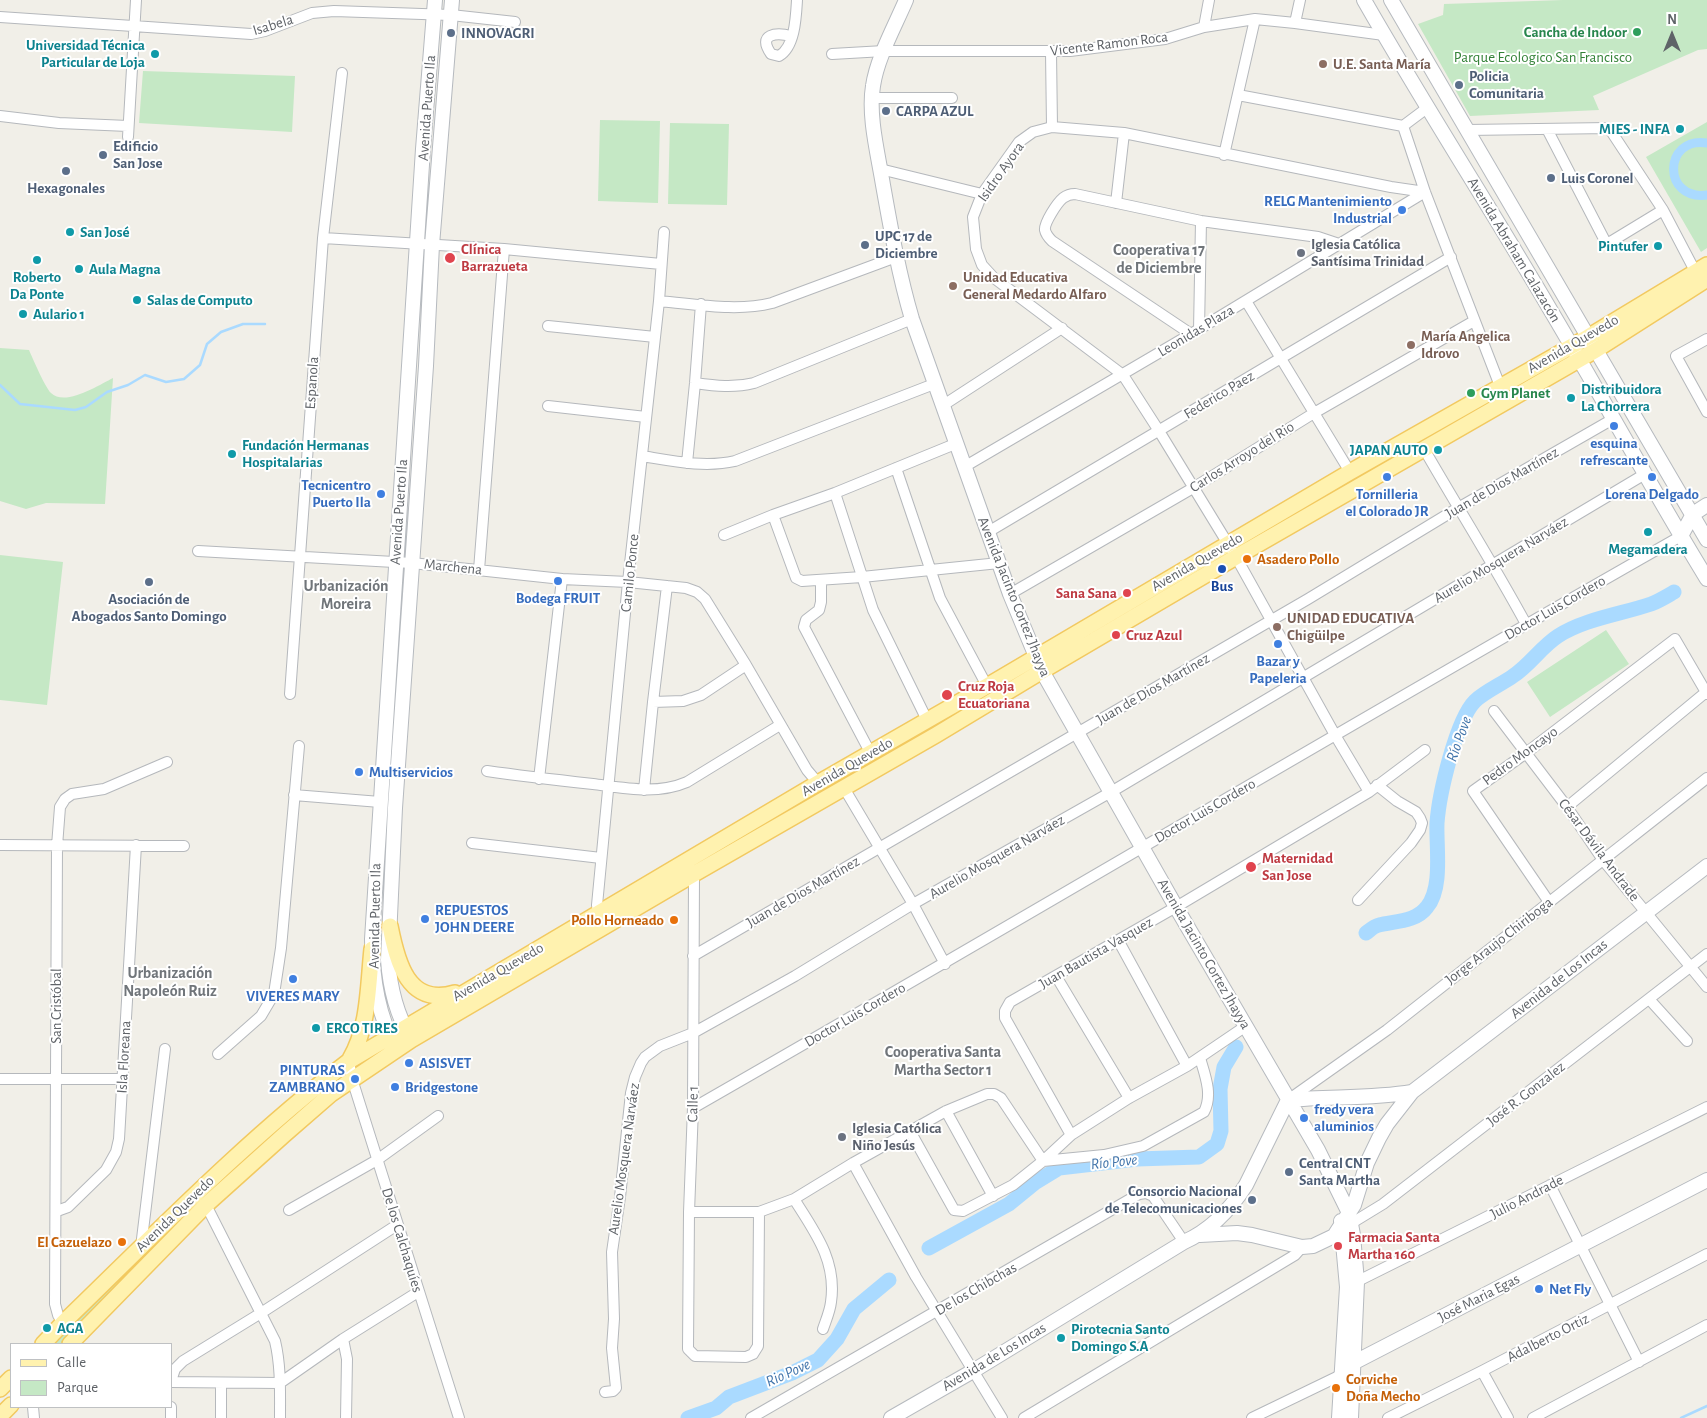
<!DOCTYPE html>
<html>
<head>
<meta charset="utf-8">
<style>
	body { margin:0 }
	#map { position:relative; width:1707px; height:1418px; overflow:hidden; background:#f1efe8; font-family:"Alegreya Sans",sans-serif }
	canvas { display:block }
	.legend { position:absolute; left:10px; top:1343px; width:162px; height:65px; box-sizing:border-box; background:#fff; border:1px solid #bfc1c3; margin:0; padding:6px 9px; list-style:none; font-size:15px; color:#5f6368 }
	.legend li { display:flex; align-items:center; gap:10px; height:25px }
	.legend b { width:25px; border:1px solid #bfc1c3 }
	.north { position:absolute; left:1647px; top:10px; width:50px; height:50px; -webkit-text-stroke:4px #fff; paint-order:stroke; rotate:0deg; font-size:14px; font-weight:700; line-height:20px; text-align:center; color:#5f6368 }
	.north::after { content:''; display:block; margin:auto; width:18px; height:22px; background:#5f6368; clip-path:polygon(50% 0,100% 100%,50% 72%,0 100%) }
</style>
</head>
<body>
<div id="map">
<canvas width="1707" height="1418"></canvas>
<ul class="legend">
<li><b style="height:6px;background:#fff2af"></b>Calle</li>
<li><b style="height:14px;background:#c5e8c5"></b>Parque</li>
</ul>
<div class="north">N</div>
</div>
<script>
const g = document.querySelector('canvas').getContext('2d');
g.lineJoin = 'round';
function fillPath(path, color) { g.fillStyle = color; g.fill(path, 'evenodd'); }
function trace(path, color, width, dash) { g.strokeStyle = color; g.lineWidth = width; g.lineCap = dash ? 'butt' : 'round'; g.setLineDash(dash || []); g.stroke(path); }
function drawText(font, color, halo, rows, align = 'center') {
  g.font = font + ' "Alegreya Sans",sans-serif'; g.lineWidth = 4; g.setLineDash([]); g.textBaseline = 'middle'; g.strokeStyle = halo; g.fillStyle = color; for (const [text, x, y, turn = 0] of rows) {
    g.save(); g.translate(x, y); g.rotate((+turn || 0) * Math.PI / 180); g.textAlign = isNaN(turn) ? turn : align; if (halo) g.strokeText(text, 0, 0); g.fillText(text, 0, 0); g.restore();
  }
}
fillPath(new Path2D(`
	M 1563,0 L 1707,0 L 1707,49 L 1698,50 L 1593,96 L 1599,110 L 1470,116 L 1418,24 L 1443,15 L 1444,4 Z
	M 143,71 L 295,76 L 292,132 L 139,123 Z
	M 600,120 L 660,121 L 658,203 L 598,201 Z
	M 1707,122 L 1707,248 L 1701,252 L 1646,157 Z
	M 670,123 L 729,124 L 727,205 L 668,204 Z
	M 0,348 L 29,350 C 33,359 45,387 51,393 C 65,407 99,385 113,378 L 105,504 L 46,503 L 26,509 L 0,501 Z
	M 0,555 L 63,562 L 47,705 L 0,700 Z
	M 1606,630 L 1629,664 L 1550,717 L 1527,682 Z
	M 340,1075 L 343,1079 L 211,1193 L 62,1344 L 53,1344 L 209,1191 L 274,1132 Z`), '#c5e8c5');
trace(new Path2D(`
	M 0,385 L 20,404 L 75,410 L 86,407 L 107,392 L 128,385 L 145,375 L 166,382 L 184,379 L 200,365 L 207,344 L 221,332 L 243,324 L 265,324
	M 1681,1418 L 1707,1406`), '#aadaff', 2.5);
trace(new Path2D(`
	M 1707,143 C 1663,136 1662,201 1707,195`), '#aadaff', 9);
trace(new Path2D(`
	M 1366,933 C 1370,930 1374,926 1379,925 C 1395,921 1416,922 1427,907 C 1443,888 1436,847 1437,823 C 1439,795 1456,720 1475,701 C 1484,692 1502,684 1513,676 C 1530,665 1541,647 1558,636 C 1584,619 1622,614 1651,604 C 1659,601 1667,596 1674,592
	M 929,1248 L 1009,1204 L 1036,1182 L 1059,1168 L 1137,1159 L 1199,1157 L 1217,1144 L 1221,1131 L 1220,1089 L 1224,1067 L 1236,1047
	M 688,1418 L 716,1408 L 729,1397 L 792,1373 L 818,1360 L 837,1339 L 854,1309 L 889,1280`), '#aadaff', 15);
const street = new Path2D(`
	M 0,17 L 251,34 L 265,31 L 312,13 L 334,11 L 451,15 L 515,22
	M 1295,23 L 1300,0
	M 1204,27 L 1209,0
	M 791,36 C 776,32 757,34 771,54 L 779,56 C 795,47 796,17 797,0
	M 1051,52 L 1052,127
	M 832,54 L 884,51 L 1070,51 L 1165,39 L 1204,27 L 1255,19 L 1295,23 L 1384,35
	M 1238,95 L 1403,126 L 1427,108
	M 872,98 L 952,98
	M 0,116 L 59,123 L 128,126
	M 1403,126 L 1425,192 L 1500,386
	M 1547,129 L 1605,241 L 1608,243 L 1612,241 L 1663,210
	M 1467,130 L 1609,128 L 1663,210 L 1695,271
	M 128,137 L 136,0
	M 1224,155 L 1255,19
	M 880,169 L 982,194
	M 1116,203 L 1124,133
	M 323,238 L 504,249 L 661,264
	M 659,301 C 696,304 736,312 772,303 L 896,257
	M 1246,301 L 1350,472
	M 548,326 L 655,337
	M 1199,330 L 1201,221
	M 1191,334 L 1052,241 C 1049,238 1046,235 1045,230 C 1044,223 1057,203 1063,198 C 1067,195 1070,194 1075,194 L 1201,221 L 1318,237 L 1339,244
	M 1707,339 L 1676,356 L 1707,412
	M 695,383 C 716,386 734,388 754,383 L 912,319
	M 548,406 L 646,417
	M 942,406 L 1062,328
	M 1424,449 C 1458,508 1494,565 1526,624
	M 642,456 C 673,461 705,468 735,461 L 934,384
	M 687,463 L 695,383 L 701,304
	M 964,467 L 1191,334 L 1425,192
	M 896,468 L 940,598 L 987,686
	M 835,493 L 873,610 L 927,720
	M 773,515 L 796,578 L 802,581 L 862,577 L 999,563
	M 988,532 L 1451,257
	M 724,535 L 773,515 L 835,493 L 955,444
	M 198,551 L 412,563 L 562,579 L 628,582 L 686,588 L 697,592 L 705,599 L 746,665 L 807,770 L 818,783
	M 479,570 L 504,249
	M 821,580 L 821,602 L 819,610 L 806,620 L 804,627 L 871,754
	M 1010,594 L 1193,488 L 1314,413 L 1474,321
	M 290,694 L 323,238 L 342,73
	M 653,702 L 683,701 L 701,695 L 746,665
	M 1494,711 L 1567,807 L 1603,860 L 1707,987
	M 487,771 C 522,776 557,780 593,784 C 624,788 657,795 687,782 L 780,725
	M 539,779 L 562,579
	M 844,788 L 913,904 L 945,964
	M 644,790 L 653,702 L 667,586
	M 1369,792 L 1335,735 L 1236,557 L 1159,431 L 1123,375 L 994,278 L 982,265 L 976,249 L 973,217 L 982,194 L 1019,142 L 1033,132 L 1052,127 L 1124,133 L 1391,187 L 1425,192
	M 294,795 L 380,802
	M 1567,807 L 1706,692
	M 472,843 L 601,858
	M 0,845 L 184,846
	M 692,870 L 694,874 L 693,1108 L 689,1212 L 688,1349 L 695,1356 L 746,1357 L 753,1354 L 758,1346 L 759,1212
	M 1358,900 L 1411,843 L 1420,830 L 1422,823 L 1420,818 L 1416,812 L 1397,801 L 1377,785
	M 1549,902 L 1473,791 L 1526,753 L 1675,639 L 1707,694
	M 598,914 L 597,905 L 628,582 L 659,301 L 664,232
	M 1118,940 L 1187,1066
	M 693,956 L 1308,599 L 1458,508 L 1613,419
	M 1056,976 L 1129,1098
	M 1649,999 L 1687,1041
	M 218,1054 L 261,1016 L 274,994 L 281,948 L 299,746
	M 349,1061 L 352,1079 L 363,1114 L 459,1418
	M 0,1079 L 123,1079
	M 1288,1100 L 1387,1030 L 1707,778
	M 693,1108 C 1023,919 1350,724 1681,536
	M 946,1111 L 993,1196
	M 910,1131 L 954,1210 L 963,1211 L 1013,1185 L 1043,1161 L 1071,1135 L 1129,1098 L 1187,1066 L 1246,1026
	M 1071,1135 L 1005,1018 L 1005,1011 L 1010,1002 L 1176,907 L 1369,792 L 1425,750
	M 853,1163 L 916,1277 L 1002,1418
	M 1550,1185 L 1639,1362
	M 794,1199 C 815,1232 837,1261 831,1302 C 830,1311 826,1320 823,1329
	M 206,1205 L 275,1341 C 281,1366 280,1392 280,1418
	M 289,1210 L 377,1160 L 438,1116
	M 57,1211 L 68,1207 L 106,1170 L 116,1152 L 119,1139 L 136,845
	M 689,1212 L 759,1212 L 794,1199 L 853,1163 L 946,1111 L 987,1094 L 994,1094 L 1001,1098 L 1043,1161 L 1104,1155 L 1143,1146 L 1204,1112 C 1213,1095 1205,1075 1200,1058
	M 1347,1226 L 1383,1204 L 1707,954
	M 141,1247 L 165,1049
	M 1352,1284 L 1707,1107
	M 63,1323 L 58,1315 L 55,1304 L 57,846 L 60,807 L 65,799 L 72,794 L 104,789 L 167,762
	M 343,1339 L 347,1359 L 346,1418
	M 1482,1371 L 1508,1418
	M 171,1381 L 175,1369 L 183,1361 L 261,1313 L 397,1225
	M 171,1382 L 280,1383 L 343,1339 L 418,1292
	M 221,1383 L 221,1418
	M 605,1392 L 613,1391 L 616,1388 L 612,1348 L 614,1319 L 612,1252 L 620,1197 L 631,1093 L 635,1077 L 641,1063 L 645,1057 L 660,1046 L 693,1033 L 795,976 L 913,904 L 1111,792 L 1645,474
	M 33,1407 L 34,1418
	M 171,1418 L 171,1407
	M 751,1418 L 1139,1194 L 1146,1193 L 1153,1196 L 1184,1242
	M 1024,1418 L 1295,1255 L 1302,1247
	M 1252,1418 L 1341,1375
	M 1388,1418 L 1482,1371 L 1707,1254
	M 1533,1418 L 1707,1325`);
const secondary = new Path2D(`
	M 906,0 C 895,26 877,58 873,86 C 868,116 878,154 883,185 C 891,230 899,275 912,319 L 1010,594 L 1042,671 L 1176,907 L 1318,1150 L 1349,1213 L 1353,1235 L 1357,1282 L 1351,1418
	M 1364,0 C 1424,105 1490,207 1551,311 C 1604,400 1653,491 1707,579
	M 1391,0 L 1707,540
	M 1681,536 L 1693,514 L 1707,505
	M 410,1037 C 396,1013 390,988 388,960 L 395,808 L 426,366 L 432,245 L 452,0
	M 395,1046 C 377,1013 372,976 372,939 L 423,149 L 435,0
	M 1200,1235 L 1237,1233 L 1252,1235 L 1302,1247 L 1313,1246 L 1334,1236 L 1354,1205 L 1367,1163 L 1379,1138 L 1387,1124 L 1412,1092 L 1707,866
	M 1341,1375 L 1353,1363 L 1707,1180
	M 891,1418 L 973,1371 L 1184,1242 C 1211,1230 1230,1210 1246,1185 L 1288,1100 C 1329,1096 1371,1099 1412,1092
	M 1339,1418 L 1347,1287 L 1341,1221`);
const primary = new Path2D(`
	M 390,926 C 397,962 408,1007 455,993
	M 350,1059 C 369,1027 368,986 372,949
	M 43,1344 L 63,1323 C 156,1233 246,1140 349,1061 L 818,783 L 987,686 L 1350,472 L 1588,337 L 1707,265
	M 70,1344 L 206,1205 L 285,1134 L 331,1094 L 411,1040 L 694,874 L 936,735 L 1042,671 L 1236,557 L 1596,350 L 1707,279
	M 0,1389 L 11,1378
	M 0,1416 L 11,1405`);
trace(street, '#b5b8bc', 12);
trace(secondary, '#b6babf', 16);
trace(primary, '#f2c960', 18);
trace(street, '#fff', 10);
trace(secondary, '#fff', 14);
trace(primary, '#fff2af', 15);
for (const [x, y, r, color] of [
	[1637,32,5,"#2e9e5b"],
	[451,33,5,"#5c6f8a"],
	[155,54,5,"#0f9aa8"],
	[1323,64,5,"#8d6e63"],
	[1459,85,5,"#5c6f8a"],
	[886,111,5,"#5c6f8a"],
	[1680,129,5,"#0f9aa8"],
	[103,155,5,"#5c6f8a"],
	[66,171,5,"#5c6f8a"],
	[1551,178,5,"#5c6f8a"],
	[1402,210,5,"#3f7fe0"],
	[70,232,5,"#0f9aa8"],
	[865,245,5,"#5c6f8a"],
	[1658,246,5,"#0f9aa8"],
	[1301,253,5,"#6b7280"],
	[450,258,6,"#e0444e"],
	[37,260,5,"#0f9aa8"],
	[79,269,5,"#0f9aa8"],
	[953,286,5,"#8d6e63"],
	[137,300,5,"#0f9aa8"],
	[23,314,5,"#0f9aa8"],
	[1411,345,5,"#8d6e63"],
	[1471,393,5,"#2e9e5b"],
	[1571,398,5,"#0f9aa8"],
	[1614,426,5,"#3f7fe0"],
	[1438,450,5,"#0f9aa8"],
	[232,454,5,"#0f9aa8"],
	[1387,477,5,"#3f7fe0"],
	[1652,477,5,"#3f7fe0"],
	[381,494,5,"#3f7fe0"],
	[1648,532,5,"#0f9aa8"],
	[1247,559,5,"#e8710a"],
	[1222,569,5,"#1a4fb4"],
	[558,581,5,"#3f7fe0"],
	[149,582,5,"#5c6f8a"],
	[1127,593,5,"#e0444e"],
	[1277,627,5,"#8d6e63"],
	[1116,635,5,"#e0444e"],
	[1278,644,5,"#3f7fe0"],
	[947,695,6,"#e0444e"],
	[359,772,5,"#3f7fe0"],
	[1251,867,6,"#e0444e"],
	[425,919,5,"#3f7fe0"],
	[674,920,5,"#e8710a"],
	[293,979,5,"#3f7fe0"],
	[316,1028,5,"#0f9aa8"],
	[409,1063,5,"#3f7fe0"],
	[355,1079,5,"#3f7fe0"],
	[395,1087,5,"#3f7fe0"],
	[1304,1118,5,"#3f7fe0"],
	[842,1137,5,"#6b7280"],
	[1289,1172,5,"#5c6f8a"],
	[1252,1200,5,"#5c6f8a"],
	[122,1242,5,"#e8710a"],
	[1338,1246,5,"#e0444e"],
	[1539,1289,5,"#3f7fe0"],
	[47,1328,5,"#0f9aa8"],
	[1061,1338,5,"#0f9aa8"],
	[1336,1388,5,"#e8710a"]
]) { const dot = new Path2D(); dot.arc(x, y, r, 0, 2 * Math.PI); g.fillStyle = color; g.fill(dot); trace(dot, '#fff', 2); }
drawText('15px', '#5f6368', '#fff', [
	["Isabela",273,25,-17],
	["Vicente Ramon Roca",1109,44,-7],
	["Avenida Puerto Ila",427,108,-86],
	["Isidro Ayora",1001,172,-55],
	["Avenida Abraham Calazacón",1514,250,59],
	["Leonidas Plaza",1196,331,-31],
	["Avenida Quevedo",1573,344,-30],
	["Espanola",312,383,-86],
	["Federico Paez",1219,395,-31],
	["Carlos Arroyo del Rio",1242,457,-32],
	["Juan de Dios Martínez",1502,483,-30],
	["Avenida Puerto Ila",399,512,-86],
	["Aurelio Mosquera Narváez",1501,560,-31],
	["Avenida Quevedo",1197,562,-30],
	["Marchena",453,567,6],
	["Camilo Ponce",630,573,-84],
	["Avenida Jacinto Cortez Jhayya",1014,597,68],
	["Doctor Luis Cordero",1555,608,-30],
	["Juan de Dios Martínez",1153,689,-30],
	["Pedro Moncayo",1520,756,-36],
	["Avenida Quevedo",847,767,-30],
	["Doctor Luis Cordero",1205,811,-30],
	["César Dávila Andrade",1599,850,53],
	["Aurelio Mosquera Narváez",997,857,-30],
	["Juan de Dios Martínez",803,892,-30],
	["Avenida Puerto Ila",375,916,-89],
	["Jorge Araujo Chiriboga",1499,941,-38],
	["Juan Bautista Vasquez",1096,953,-30],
	["Avenida Jacinto Cortez Jhayya",1204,954,60],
	["Avenida Quevedo",498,972,-30],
	["Avenida de Los Incas",1559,979,-38],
	["San Cristóbal",56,1006,-90],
	["Doctor Luis Cordero",855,1015,-30],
	["Isla Floreana",124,1057,-87],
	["José R. Gonzalez",1526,1094,-38],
	["Calle 1",693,1104,-89],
	["Aurelio Mosquera Narváez",624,1159,-82],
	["Julio Andrade",1527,1197,-27],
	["Avenida Quevedo",175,1214,-44],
	["De los Calchaquíes",402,1240,73],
	["De los Chibchas",976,1289,-30],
	["José Maria Egas",1479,1298,-27],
	["Adalberto Ortiz",1548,1338,-27],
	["Avenida de Los Incas",994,1357,-31]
]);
drawText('bold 15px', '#27864d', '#fff', [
	["Cancha de Indoor",1627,32],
	["Gym Planet",1481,393,"left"]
], 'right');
drawText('bold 15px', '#4e5e75', '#fff', [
	["INNOVAGRI",461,33],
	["Policia",1469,76],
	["Comunitaria",1469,93],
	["CARPA AZUL",896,111],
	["Edificio",113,146],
	["San Jose",113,163],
	["Luis Coronel",1561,178],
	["Hexagonales",66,188,"center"],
	["UPC 17 de",875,236],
	["Diciembre",875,253],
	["Asociación de",149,599,"center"],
	["Abogados Santo Domingo",149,616,"center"],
	["Central CNT",1299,1163],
	["Santa Martha",1299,1180],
	["Consorcio Nacional",1242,1191,"right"],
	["de Telecomunicaciones",1242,1208,"right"]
], 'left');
drawText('bold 15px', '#0d838f', '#fff', [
	["Universidad Técnica",145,45,"right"],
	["Particular de Loja",145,62,"right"],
	["MIES - INFA",1670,129,"right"],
	["San José",80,232],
	["Pintufer",1648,246,"right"],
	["Aula Magna",89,269],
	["Roberto",37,277,"center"],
	["Da Ponte",37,294,"center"],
	["Salas de Computo",147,300],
	["Aulario 1",33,314],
	["Distribuidora",1581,389],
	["La Chorrera",1581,406],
	["Fundación Hermanas",242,445],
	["Hospitalarias",242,462],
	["JAPAN AUTO",1428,450,"right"],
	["Megamadera",1648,549,"center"],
	["ERCO TIRES",326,1028],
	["AGA",57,1328],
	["Pirotecnia Santo",1071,1329],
	["Domingo S.A",1071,1346]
], 'left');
drawText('15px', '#348238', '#fff', [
	["Parque Ecologico San Francisco",1543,57]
]);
drawText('bold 15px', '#785e54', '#fff', [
	["U.E. Santa María",1333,64],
	["Unidad Educativa",963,277],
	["General Medardo Alfaro",963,294],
	["María Angelica",1421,336],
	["Idrovo",1421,353],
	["UNIDAD EDUCATIVA",1287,618],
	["Chigüilpe",1287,635]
], 'left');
drawText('bold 15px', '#366cbe', '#fff', [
	["RELG Mantenimiento",1392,201,"right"],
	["Industrial",1392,218,"right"],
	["esquina",1614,443],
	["refrescante",1614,460],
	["Tecnicentro",371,485,"right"],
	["Puerto Ila",371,502,"right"],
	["Tornilleria",1387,494],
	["el Colorado JR",1387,511],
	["Lorena Delgado",1652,494],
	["Bodega FRUIT",558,598],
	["Bazar y",1278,661],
	["Papeleria",1278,678],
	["Multiservicios",369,772,"left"],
	["REPUESTOS",435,910,"left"],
	["JOHN DEERE",435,927,"left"],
	["VIVERES MARY",293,996],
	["ASISVET",419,1063,"left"],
	["PINTURAS",345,1070,"right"],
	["ZAMBRANO",345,1087,"right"],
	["Bridgestone",405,1087,"left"],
	["fredy vera",1314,1109,"left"],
	["aluminios",1314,1126,"left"],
	["Net Fly",1549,1289,"left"]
]);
drawText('bold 15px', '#5b616d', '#fff', [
	["Iglesia Católica",1311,244],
	["Santísima Trinidad",1311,261],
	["Iglesia Católica",852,1128],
	["Niño Jesús",852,1145]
], 'left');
drawText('bold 15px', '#be3a42', '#fff', [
	["Clínica",461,249],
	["Barrazueta",461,266],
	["Sana Sana",1117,593,"right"],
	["Cruz Azul",1126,635],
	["Cruz Roja",958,686],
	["Ecuatoriana",958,703],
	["Maternidad",1262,858],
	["San Jose",1262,875],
	["Farmacia Santa",1348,1237],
	["Martha 160",1348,1254]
], 'left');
drawText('bold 15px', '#c56008', '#fff', [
	["Asadero Pollo",1257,559],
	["Pollo Horneado",664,920,"right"],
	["El Cazuelazo",112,1242,"right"],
	["Corviche",1346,1379],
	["Doña Mecho",1346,1396]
], 'left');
drawText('bold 15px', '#164399', '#fff', [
	["Bus",1222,586]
]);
drawText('bold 16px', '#70757a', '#fff', [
	["Cooperativa 17",1159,250],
	["de Diciembre",1159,268],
	["Urbanización",346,586],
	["Moreira",346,604],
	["Urbanización",170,973],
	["Napoleón Ruiz",170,991],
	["Cooperativa Santa",943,1052],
	["Martha Sector 1",943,1070]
]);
drawText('italic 16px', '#4174aa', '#fff', [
	["Río Pove",1459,739,-70],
	["Río Pove",1114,1162,-6],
	["Rio Pove",788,1373,-24]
]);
</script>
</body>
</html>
